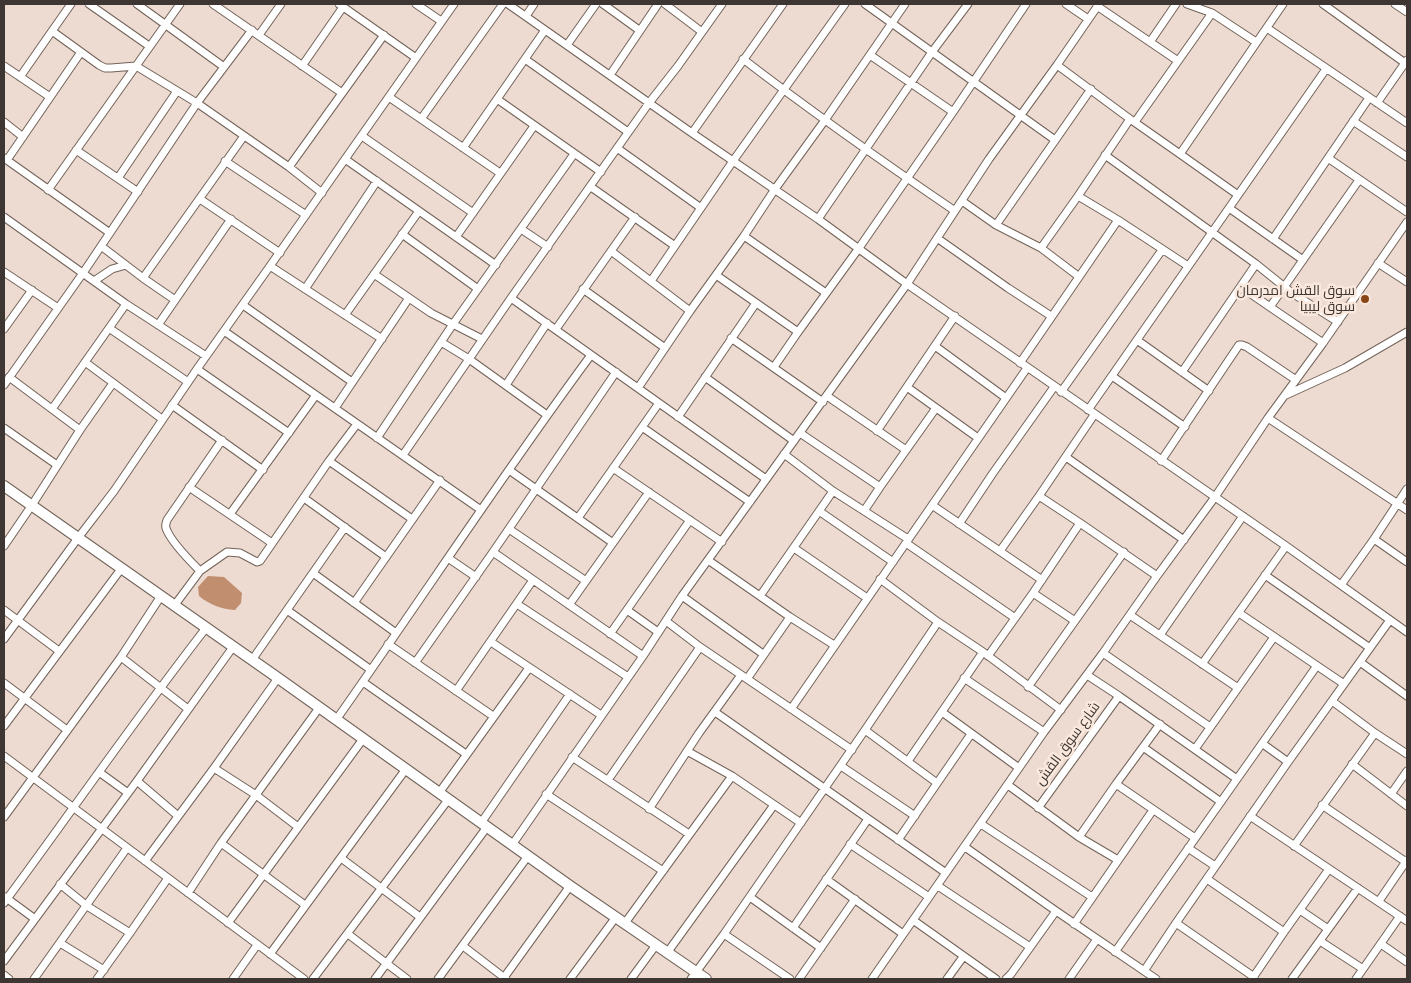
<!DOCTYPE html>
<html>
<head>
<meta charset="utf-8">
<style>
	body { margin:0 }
	#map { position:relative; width:1411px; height:983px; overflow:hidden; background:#eddad0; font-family:"Archivo Narrow",sans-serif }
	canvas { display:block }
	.frame { position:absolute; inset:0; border:5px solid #3d3632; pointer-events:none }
</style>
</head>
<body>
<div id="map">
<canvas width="1411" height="983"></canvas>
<div class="frame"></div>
</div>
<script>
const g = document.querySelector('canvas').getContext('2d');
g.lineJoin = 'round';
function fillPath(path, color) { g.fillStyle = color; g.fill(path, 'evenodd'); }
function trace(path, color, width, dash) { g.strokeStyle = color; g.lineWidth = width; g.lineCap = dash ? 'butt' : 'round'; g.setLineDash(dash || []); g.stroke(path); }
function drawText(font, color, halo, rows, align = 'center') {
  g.font = font + ' "Archivo Narrow",Cairo,sans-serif'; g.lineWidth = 5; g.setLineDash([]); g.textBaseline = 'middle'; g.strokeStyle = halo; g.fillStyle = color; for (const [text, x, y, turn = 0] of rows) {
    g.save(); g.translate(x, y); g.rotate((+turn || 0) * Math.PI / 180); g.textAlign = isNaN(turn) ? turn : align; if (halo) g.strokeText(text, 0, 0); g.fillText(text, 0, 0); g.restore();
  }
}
fillPath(new Path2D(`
	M 208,576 L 224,577 L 242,593 L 241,603 L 235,610 C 221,609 210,605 199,596 L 198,587 Z`), '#c18e6f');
const minor = new Path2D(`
	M 71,4 L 52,31 L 99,65 L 105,68 L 111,68 L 136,66 L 197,103 L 289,167 L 322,193
	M 89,4 L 149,46
	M 137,4 L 224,67
	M 213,4 L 342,93
	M 339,4 L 416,58
	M 416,4 L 441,21
	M 508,4 L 692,133 L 818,219 L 907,284 L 1286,546 L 1407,632
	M 603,4 L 639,30
	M 665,4 L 702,32
	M 722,4 L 678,66 L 649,103 L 511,298 L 766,479
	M 865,4 L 1055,140
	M 1066,4 L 1088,19
	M 1187,4 L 1212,13 L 1256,42
	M 1323,4 L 1405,63
	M 1395,4 L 1407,12
	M 1097,6 L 1178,61
	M 526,16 L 534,4
	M 1267,28 L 1407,123
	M 259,35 L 281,4
	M 1150,42 L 1176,4
	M 567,45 L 596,4
	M 870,55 L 953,112
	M 525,59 L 628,132
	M 743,59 C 812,112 883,162 955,211
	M 1057,65 L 1130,119 L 1180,154 L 1283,4
	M 4,66 L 50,97
	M 302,66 L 343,7
	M 610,75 L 658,4
	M 20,77 L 52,31
	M 389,97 L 500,173
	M 497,99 L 601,172
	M 1377,103 L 1407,60
	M 421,119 L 503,4
	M 1353,121 L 1407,157
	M 4,122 L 23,137
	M 1135,122 L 1212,13
	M 692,133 L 783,4
	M 362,136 L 473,213
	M 463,148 L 545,30
	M 617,148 L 701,208
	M 76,150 L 138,192
	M 1180,154 L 1238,195
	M 1105,155 L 1256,264 L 1292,293 L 1338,322
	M 4,158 L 110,233
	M 1328,158 L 1407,212
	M 345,159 L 496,265
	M 7,160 L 81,52
	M 225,161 L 306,215
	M 289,167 L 384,35
	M 118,178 L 177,91
	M 591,187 L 675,246
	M 48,190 L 180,4
	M 1078,196 L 1118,220 L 1188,266
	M 200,199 L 280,253
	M 962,201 L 996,225 L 1041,248 L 1078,276
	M 1229,208 L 1303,260
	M 4,217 L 126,304 L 206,356
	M 818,219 L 932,52 L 968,4
	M 996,225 L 1091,89
	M 521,229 L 548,247
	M 402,234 L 478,289
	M 744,236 L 826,293
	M 456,237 L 534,126
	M 937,238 L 1008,288 L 1051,316
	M 1273,239 L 1369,98
	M 101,246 L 143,278 L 175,300
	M 1041,248 L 1078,196 L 1130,119
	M 611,251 L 690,311
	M 1378,263 L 1407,282
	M 270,266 L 382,339
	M 4,272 L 58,308
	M 374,274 L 431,313 L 482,339
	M 716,275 L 798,332
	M 143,278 L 244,136
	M 94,281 L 112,269 L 126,265
	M 651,281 L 733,161 L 845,4
	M 1241,287 L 1270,307 L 1359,180
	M 305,289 L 377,181
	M 583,289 L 665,348
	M 243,305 L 352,382
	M 1270,307 L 1323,343
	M 345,315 L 419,211
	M 158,325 L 231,219
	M 109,328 L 188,382
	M 4,329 L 32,290
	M 556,329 L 635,217
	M 224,331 L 481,510
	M 731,338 L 823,402
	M 1137,340 L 1209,391
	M 441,342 L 469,359 L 547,415
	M 935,346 L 1006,398
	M 85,362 L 162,419
	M 1020,363 L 1118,220
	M 774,367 L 798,332 L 859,248 L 953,112 L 1026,4
	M 197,369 L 289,433
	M 1182,372 L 1256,264
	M 1112,376 L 1185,427
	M 9,377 L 80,430
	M 705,377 L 794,441
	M 4,385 L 83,273 L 197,103 L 252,30
	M 506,385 L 547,323
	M 907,387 L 978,438
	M 638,388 L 690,311 L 744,236 L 775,189 L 825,120 L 905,4
	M 1061,392 L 1162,250
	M 1286,395 L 1345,368 L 1407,332
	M 827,396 L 906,450
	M 172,405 L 263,470
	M 335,408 L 409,298
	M 52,409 L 126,304
	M 1088,410 L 1326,69
	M 678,417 L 756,303
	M 1268,418 L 1407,510
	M 642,427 L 750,502
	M 4,428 L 57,465
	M 877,431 L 955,316
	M 800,433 L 880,487
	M 377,438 L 453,324 L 574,154
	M 222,440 L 167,520 C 166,524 165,525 166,528 C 170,541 191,562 200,571 L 227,552 L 240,553 L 257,562 L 260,561 L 329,461 L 357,424
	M 784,454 L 833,491 L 908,539
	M 403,455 L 511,298
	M 1066,457 L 1184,540
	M 329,461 L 412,519
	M 1161,461 L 1239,345 L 1242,345 L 1247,347 L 1296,380
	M 613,468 L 722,542
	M 509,470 L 613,543
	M 189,487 L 272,543
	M 1039,496 L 1080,523
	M 304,498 L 386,557
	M 932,505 L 1042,580
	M 819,511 L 893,562
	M 864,511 L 880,487 L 936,408
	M 230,514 L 316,395
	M 578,518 L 659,403
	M 959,524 L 993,473 L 1054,387
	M 509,529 L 586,581
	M 1374,539 L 1407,562
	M 906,543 L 1015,618
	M 4,546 L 32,505 L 80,430 L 113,383
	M 794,548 L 867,598
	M 1000,551 L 1039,496 L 1094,415
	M 493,552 L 643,656
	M 448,558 L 476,577
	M 708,560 L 790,617 L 834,645
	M 313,573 L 396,633
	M 1265,575 L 1370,648
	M 880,579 L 938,622 L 983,652 L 1061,710
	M 1341,585 L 1374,539 L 1407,489
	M 1033,593 L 1075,621
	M 682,596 L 763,654
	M 760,596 L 833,491
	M 354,603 L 440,480
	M 517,604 L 628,677
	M 569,605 L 649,492
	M 174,606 L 200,571
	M 4,610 L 59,651
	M 287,610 L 371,670
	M 627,610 L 658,632
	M 1239,613 L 1344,684
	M 1130,615 L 1238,688
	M 666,621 L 700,647 L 852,750
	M 610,634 L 690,520
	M 1160,635 L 1243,516
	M 4,639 L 78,538 L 114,491 L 197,369 L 270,266 L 454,4
	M 491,642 L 601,715
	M 388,644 L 493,716
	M 1103,653 L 1210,727
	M 988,656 L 1033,593 L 1080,523 L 1157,576
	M 121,657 L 188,709
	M 252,660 L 345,527
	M 1360,662 L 1407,696
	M 415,663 L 493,552 L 616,372
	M 1202,664 L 1286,546
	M 1087,675 L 1119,696 L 1237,779
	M 964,678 L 1044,732
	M 747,679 L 790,617
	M 363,682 L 466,754
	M 4,683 L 67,730
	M 1028,687 L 1124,552
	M 456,691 L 533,580
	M 1332,701 L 1375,733 L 1407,754
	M 791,709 L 1027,368
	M 715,712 L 946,873
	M 942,712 L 1019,768
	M 336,720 C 422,598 503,474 591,355
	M 4,726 L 121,569
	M 865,730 L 937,783
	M 1263,744 L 1288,762
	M 1143,747 L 1221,802
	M 1195,749 L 1274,637
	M 687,751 L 732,776 L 801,823
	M 4,756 L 304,979
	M 572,757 L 689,834
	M 908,761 L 983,652
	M 1352,764 L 1407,806
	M 841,766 L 915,816
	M 214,768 L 256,795 L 298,827
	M 99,772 L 128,793
	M 608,780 L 700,647
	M 137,781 L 178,816
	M 1116,784 L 1195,838
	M 1008,785 L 1079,837 L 1118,860
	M 439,793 L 529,668
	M 546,794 L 663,871
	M 1391,794 L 1407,771
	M 1322,805 L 1406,862
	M 1038,808 L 1119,696
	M 649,809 L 699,733 L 741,675
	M 1250,816 L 1407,921
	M 4,817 L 121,657 L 161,596
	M 481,823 L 570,694
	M 981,824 L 1092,897
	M 1079,837 L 1116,784 L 1160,724
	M 898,840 L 971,734
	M 221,843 L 305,905
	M 850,844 L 929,897
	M 512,845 L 643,656 L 682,596 L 907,284 L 989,159 L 1057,65 L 1099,4
	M 1294,846 L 1375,733
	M 965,847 L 1056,911 L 1156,979
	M 1188,848 L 1215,866
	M 341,858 L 420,917
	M 145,861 L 214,768 L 278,678
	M 826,879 L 903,934
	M 1207,879 L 1284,932
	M 60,884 L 87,906 L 130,933
	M 938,886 L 1030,947
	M 188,893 L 221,843 L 319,708
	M 5,897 L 35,919
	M 750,897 L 821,948
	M 1379,901 L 1407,860
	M 4,903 C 72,811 136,718 206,628
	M 1300,910 L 1328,929
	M 913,920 L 996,979
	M 228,923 L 363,739
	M 625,923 L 732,776
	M 1176,923 L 1254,977
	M 1074,924 L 1153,810
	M 793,928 L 868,819
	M 348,934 L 407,979
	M 724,934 L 790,979
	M 1320,941 L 1363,969
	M 60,943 L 104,970
	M 1381,944 L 1407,962
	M 463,946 L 506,979
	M 1115,952 L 1316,667
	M 667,953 L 774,805
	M 270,954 L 406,769
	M 4,961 L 137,781 L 233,647
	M 1144,971 L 1176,923 L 1288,762 L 1390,620
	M 4,975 L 9,979
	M 34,979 L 127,848
	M 97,979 L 130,933 L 168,878
	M 233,979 L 257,945
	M 313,979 L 448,800
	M 375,979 L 487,827
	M 438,979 L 528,856
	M 503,979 L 570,886
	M 570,979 L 616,917
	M 631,979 L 656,945
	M 691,979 L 724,934 L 865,730 L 938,622
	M 799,979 L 855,899
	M 872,979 L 1044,732 L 1103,653 L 1157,576 L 1215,497 L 1268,418 L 1323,343 L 1407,222
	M 947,979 L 963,957
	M 1006,979 L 1011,974 L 1056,911
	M 1069,979 L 1097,939
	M 1252,979 L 1284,932 L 1329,869
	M 1292,979 L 1358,888
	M 1356,979 L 1400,916`);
const highway = new Path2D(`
	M 4,486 L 278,678 L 570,886 L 706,979`);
trace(minor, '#726359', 9);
trace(highway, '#726359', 12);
trace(minor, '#fff', 7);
trace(highway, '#fff', 10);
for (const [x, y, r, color] of [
	[1365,299,5,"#894615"]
]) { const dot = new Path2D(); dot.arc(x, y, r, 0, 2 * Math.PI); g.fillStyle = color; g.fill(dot); trace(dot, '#fae8dd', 2); }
drawText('14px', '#3d3632', '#fae8dd', [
	["سوق القش امدرمان",1355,291],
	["سوق ليبيا",1355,307]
], 'right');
drawText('14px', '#3d3632', '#fae8dd', [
	["شارع سوق القش",1068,744,-54]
]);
</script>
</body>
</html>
